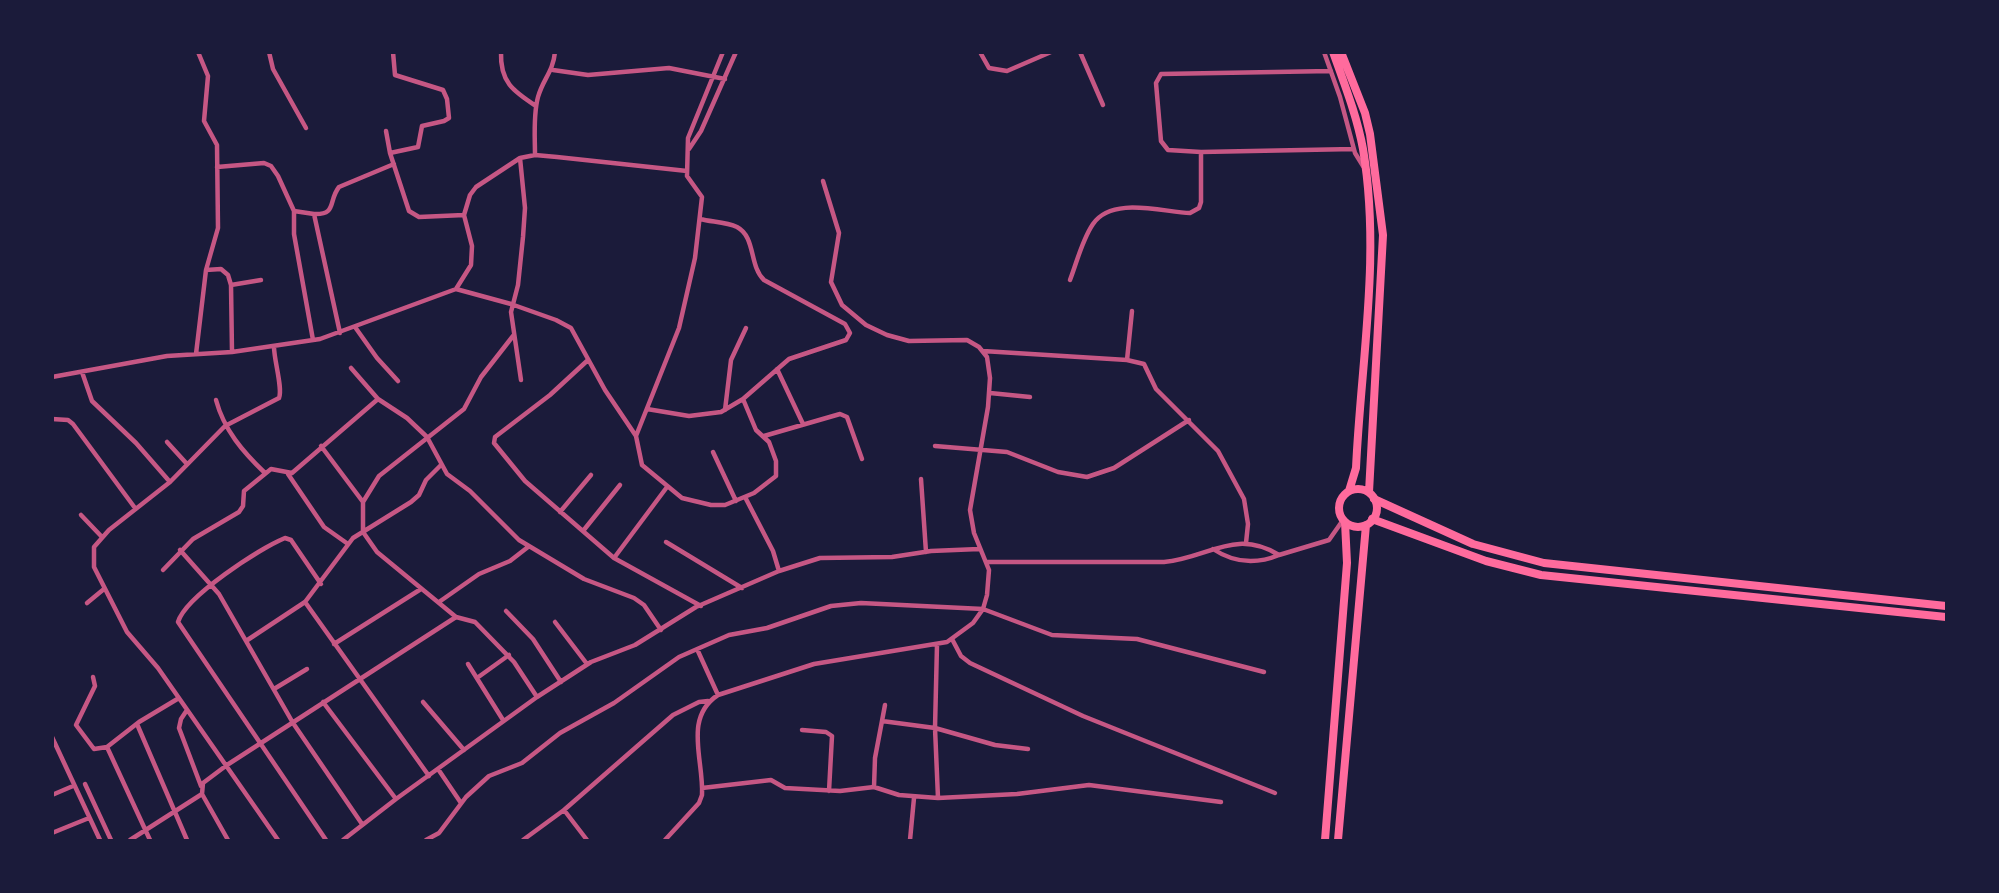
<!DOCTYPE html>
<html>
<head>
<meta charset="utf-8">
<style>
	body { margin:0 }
	#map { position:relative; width:1999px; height:893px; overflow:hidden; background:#1b1b3a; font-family:"Nunito Sans",sans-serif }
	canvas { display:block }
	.frame { position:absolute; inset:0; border:54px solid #1b1b3a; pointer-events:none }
</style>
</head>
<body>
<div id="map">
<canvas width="1999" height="893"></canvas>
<div class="frame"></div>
</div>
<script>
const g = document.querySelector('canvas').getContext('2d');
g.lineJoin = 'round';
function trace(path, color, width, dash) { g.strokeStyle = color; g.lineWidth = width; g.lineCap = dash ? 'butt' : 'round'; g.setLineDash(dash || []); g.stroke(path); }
trace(new Path2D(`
	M 269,52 L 273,69 L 306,128
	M 501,52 C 500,82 513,91 536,106
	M 980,52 L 989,68 L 1007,71 L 1051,52
	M 1080,52 L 1103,105
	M 1324,52 L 1340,97 L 1355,153 L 1363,166
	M 553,70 L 588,75 L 669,68 L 725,79
	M 1331,71 L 1161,74 L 1156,83 L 1161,141 L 1168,150 L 1201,152 L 1354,149
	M 386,131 L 390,153 L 409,211 L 419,217 L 464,215
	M 689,149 L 701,131 L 736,52
	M 390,153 L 418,147 L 422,126 L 444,121 L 449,118 L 447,99 L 443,90 L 395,75 L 393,52
	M 535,155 C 535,137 533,115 538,97 C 543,79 553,72 555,52
	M 520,158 L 525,208 L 523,237 L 518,285 L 511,312 L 521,380
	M 217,167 L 264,163 L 271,166 L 278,176 L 294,211 L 294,234 L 313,340
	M 294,211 L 314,214 L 340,333
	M 314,214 C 337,215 328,201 339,187 L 394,164
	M 206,270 L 221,269 L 228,275 L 231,285 L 232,352
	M 1070,280 C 1077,262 1082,240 1093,224 C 1112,196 1162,212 1190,213 L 1199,208 L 1201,202 L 1201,152
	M 231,285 L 261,280
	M 456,289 L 511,304 L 556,320 L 571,328 L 605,390 L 636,436 L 642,465 L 682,498 L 711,505 L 725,505 L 754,493 L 776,476 L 776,461 L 769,442 L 756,430 L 743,399
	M 355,327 L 377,358 L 398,381
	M 274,347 C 274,360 283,389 279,398 L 225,426 L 170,482 L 109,530 L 94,547 L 94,567 L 127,632 L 158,668 L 278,840
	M 983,351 L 1127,360 L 1144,364 L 1156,389 L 1218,451 L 1244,499 L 1248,524 L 1246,543
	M 196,354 L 206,270 L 218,228 L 217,145 L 204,121 L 208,76 L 198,52
	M 588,360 L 550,395 L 495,437 L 494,443 L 525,481 L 614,558 L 701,606
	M 1127,360 L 1132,311
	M 351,368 L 378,399 L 407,418 L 427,437 L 447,474 L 470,491 L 519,540 L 584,579 L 634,598 L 644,605 L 661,630
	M 777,369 L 803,424
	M 82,372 L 92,401 L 136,443 L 170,482
	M 52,377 L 167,356 L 232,352 L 320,339 L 456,289 L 471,265 L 472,246 L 464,215 L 470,195 L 476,187 L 520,158 L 535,155 L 557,157 L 687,171
	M 990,393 L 1030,397
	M 216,400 C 224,430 243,452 265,473
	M 647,409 L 689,416 L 721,412 L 743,399 L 789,359 L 846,340 L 850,333 L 845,324 L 764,280 C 749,266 756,237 737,227 C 726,222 712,222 700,219
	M 725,410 L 731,360 L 746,328
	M 52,419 L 68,420 L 73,424 L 135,508
	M 636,436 L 679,328 L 695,258 L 702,197 L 687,176 L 688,138 L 723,52
	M 764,436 L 840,414 L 847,417 L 862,459
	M 167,442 L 187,464
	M 321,446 L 363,502 L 363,532 L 377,552 L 456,617 L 475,622 L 514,662 L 537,697
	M 935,446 L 1007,452 L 1058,472 L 1087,477 L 1114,468 L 1189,420
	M 713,452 L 736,501
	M 288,474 L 324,527 L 348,544
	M 921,479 L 926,552
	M 745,497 L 773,551 L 779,571
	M 363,502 L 379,476 L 464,409 L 481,377 L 513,336
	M 560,512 L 591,475
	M 81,515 L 102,537
	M 583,531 L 620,485
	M 666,542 L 742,588
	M 1213,549 C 1234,563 1255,565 1279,555
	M 180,550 L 219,594 L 293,723 L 362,824
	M 614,558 L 667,487
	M 987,562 L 1164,562 C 1208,558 1235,528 1279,555 L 1329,540 L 1343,520
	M 163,570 L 193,539 L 239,512 L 243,506 L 244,491 L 271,469 L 292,473 L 378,399
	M 321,584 L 291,540 L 285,538 C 259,549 186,596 178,622 L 326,840
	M 305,602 L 429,776
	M 439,602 L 479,574 L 510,561 L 528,547
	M 87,603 L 104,589
	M 506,611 L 533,639 L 561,682
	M 555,622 L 587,664
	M 952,639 L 961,656 L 970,663 L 1083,716 L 1275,793
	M 246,641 L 305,602 L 353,538 L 411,502 L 419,495 L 426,480 L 441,465
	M 334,644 L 421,589
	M 937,645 L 935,728 L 938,798
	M 697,649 L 718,695
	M 468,664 L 503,720
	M 93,677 L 95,686 L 76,725 L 94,749 L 107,747 L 139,722 L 179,698
	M 477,678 L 509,655
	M 274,689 L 307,669
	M 323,702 L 396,799
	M 423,702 L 464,750
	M 187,710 L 181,719 L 179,728 L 201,786
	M 882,721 L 935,728 L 995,745 L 1028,749
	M 137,724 L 187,840
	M 802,730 L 826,732 L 832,736 L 829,791
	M 52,737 L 100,840
	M 107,747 L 150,840
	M 438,769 L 461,803
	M 85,784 L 111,840
	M 874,787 L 875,758 L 885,705
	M 702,788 L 771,780 L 785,788 L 840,791 L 874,787 L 899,795 L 938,798 L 1017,794 L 1089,785 L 1221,802
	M 202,794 L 228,840
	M 52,795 L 73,786
	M 564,810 L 673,715 L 699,702 L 708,701
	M 52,833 L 89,818
	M 130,840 L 202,794 L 203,783 L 227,765 L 456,617
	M 343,840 L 396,799 L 537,697 L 591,662 L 635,645 L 696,607 L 779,571 L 820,558 L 892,557 L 931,551 L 979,549
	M 426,840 L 439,833 L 466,797 L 489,776 L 522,763 L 560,733 L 614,703 L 679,657 L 729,635 L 767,628 L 831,606 L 861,603 L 983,609 L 1052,635 L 1137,639 L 1264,672
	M 523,840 L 564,810 L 587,840
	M 665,840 L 699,803 L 702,795 C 704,760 683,718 718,695 L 814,664 L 947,642 L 973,623 L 983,609 L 987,595 L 989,570 L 974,533 L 970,510 L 988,407 L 990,378 L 987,357 L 979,347 L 967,340 L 909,341 L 887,335 L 866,325 L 842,305 L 831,282 L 839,233 L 823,181
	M 910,840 L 914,798`), '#c65784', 4.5);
trace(new Path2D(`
	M 1374,499 L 1473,544 L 1544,563 L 1946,606
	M 1372,519 L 1486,561 L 1541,575 L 1946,617`), '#ff6b9d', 8);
trace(new Path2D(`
	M 1333,52 C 1344,83 1357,116 1363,149 C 1381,255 1361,361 1356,468 L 1349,491
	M 1341,52 L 1365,113 L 1370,134 L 1383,235 L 1369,492
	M1339 508a19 19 0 1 1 38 0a19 19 0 1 1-38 0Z
	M 1325,840 L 1347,563 L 1345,522
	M 1338,840 L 1366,525`), '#ff6b9d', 8);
</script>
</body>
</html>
